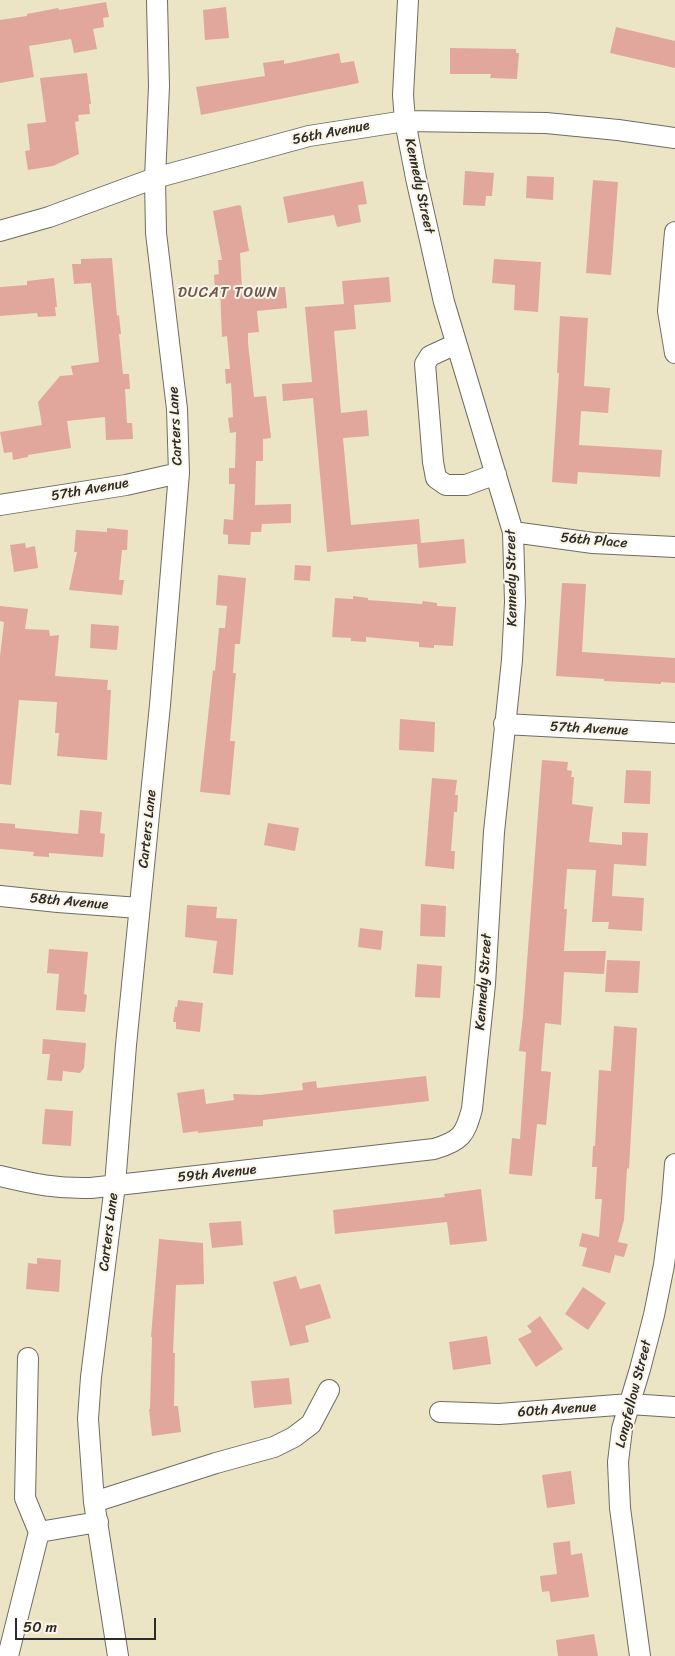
<!DOCTYPE html>
<html>
<head>
<meta charset="utf-8">
<style>
	body { margin:0 }
	#map { position:relative; width:675px; height:1656px; overflow:hidden; background:#ebe5c6; font-family:Sriracha,sans-serif }
	canvas { display:block }
	.scale { position:absolute; left:15px; top:1618px; width:141px; height:22px; box-sizing:border-box; border:2px solid #2b2b2b; border-top:0; padding-left:6px; font-size:15px; line-height:18px; white-space:nowrap; color:#2b2b2b; -webkit-text-stroke:4px #fcf5e5; paint-order:stroke }
</style>
</head>
<body>
<div id="map">
<canvas width="675" height="1656"></canvas>
<div class="scale">50 m</div>
</div>
<script>
const g = document.querySelector('canvas').getContext('2d');
g.lineJoin = 'round';
function fillPath(path, color) { g.fillStyle = color; g.fill(path, 'evenodd'); }
function trace(path, color, width, dash) { g.strokeStyle = color; g.lineWidth = width; g.lineCap = dash ? 'butt' : 'round'; g.setLineDash(dash || []); g.stroke(path); }
function drawText(font, color, halo, rows, align = 'center') {
  g.font = font + ' Sriracha,sans-serif'; g.lineWidth = 4; g.setLineDash([]); g.textBaseline = 'middle'; g.strokeStyle = halo; g.fillStyle = color; for (const [text, x, y, turn = 0] of rows) {
    g.save(); g.translate(x, y); g.rotate((+turn || 0) * Math.PI / 180); g.textAlign = isNaN(turn) ? turn : align; if (halo) g.strokeText(text, 0, 0); g.fillText(text, 0, 0); g.restore();
  }
}
fillPath(new Path2D(`
	M 106,2 L 109,17 L 103,18 L 104,27 L 93,29 L 97,49 L 74,53 L 71,39 L 29,46 L 34,77 L 0,83 L 0,20 L 27,16 L 27,14 L 58,8 L 59,10 Z
	M 226,7 L 229,38 L 205,40 L 203,10 Z
	M 616,27 L 675,41 L 675,68 L 610,53 Z
	M 450,48 L 516,49 L 516,53 L 519,53 L 517,79 L 490,78 L 491,74 L 450,74 Z
	M 339,53 L 341,63 L 354,61 L 359,83 L 201,115 L 196,87 L 265,76 L 263,63 L 284,60 L 284,64 Z
	M 87,73 L 91,104 L 89,104 L 90,114 L 78,115 L 79,121 L 75,122 L 79,154 L 53,166 L 28,170 L 25,151 L 30,150 L 27,124 L 46,122 L 40,78 Z
	M 465,171 L 494,173 L 492,196 L 486,196 L 485,206 L 463,205 Z
	M 527,176 L 554,177 L 553,200 L 526,198 Z
	M 593,180 L 618,182 L 611,275 L 586,273 Z
	M 363,181 L 367,204 L 358,205 L 361,222 L 337,227 L 334,215 L 288,223 L 283,197 Z
	M 239,205 L 241,206 L 249,251 L 240,253 L 242,289 L 285,287 L 287,308 L 257,311 L 259,332 L 248,333 L 248,343 L 254,397 L 266,396 L 271,438 L 263,439 L 263,461 L 256,461 L 255,505 L 291,504 L 291,523 L 262,524 L 261,532 L 251,532 L 250,545 L 228,544 L 228,535 L 223,534 L 224,519 L 233,520 L 235,484 L 229,484 L 229,468 L 235,468 L 236,432 L 230,433 L 228,418 L 233,417 L 231,383 L 226,384 L 225,369 L 230,369 L 227,336 L 222,337 L 220,289 L 215,290 L 214,275 L 219,274 L 218,260 L 222,260 L 213,211 Z
	M 112,258 L 117,316 L 119,315 L 121,334 L 119,334 L 122,365 L 123,374 L 129,374 L 130,389 L 125,389 L 127,423 L 132,423 L 133,439 L 106,440 L 105,417 L 67,421 L 71,448 L 28,455 L 28,457 L 13,460 L 12,452 L 4,453 L 0,432 L 42,425 L 38,402 L 60,376 L 73,375 L 71,366 L 99,362 L 91,283 L 74,284 L 72,264 L 81,264 L 81,259 Z
	M 494,259 L 541,262 L 538,312 L 514,310 L 515,285 L 492,283 Z
	M 389,277 L 391,302 L 354,305 L 356,329 L 334,331 L 341,413 L 367,410 L 369,436 L 343,438 L 351,525 L 419,519 L 421,543 L 464,539 L 466,563 L 419,568 L 417,544 L 327,552 L 313,398 L 283,401 L 282,384 L 312,382 L 305,307 L 344,304 L 342,281 Z
	M 54,278 L 57,307 L 55,307 L 56,316 L 38,317 L 37,313 L 0,316 L 0,287 L 27,285 L 27,281 Z
	M 560,316 L 588,318 L 584,386 L 610,388 L 608,413 L 581,411 L 579,445 L 662,450 L 660,477 L 578,472 L 577,484 L 552,482 L 559,373 L 557,373 Z
	M 107,528 L 128,530 L 127,550 L 122,550 L 119,580 L 124,580 L 122,595 L 69,590 L 77,552 L 74,552 L 76,530 L 107,532 Z
	M 25,543 L 26,548 L 35,546 L 38,568 L 14,572 L 10,545 Z
	M 295,565 L 311,566 L 310,581 L 294,580 Z
	M 218,575 L 246,578 L 240,644 L 235,644 L 233,673 L 236,673 L 234,694 L 230,741 L 235,741 L 230,795 L 200,792 L 213,670 L 215,671 L 219,628 L 225,628 L 227,606 L 216,605 Z
	M 562,583 L 586,584 L 582,652 L 675,658 L 675,683 L 661,682 L 661,684 L 604,681 L 604,679 L 556,676 Z
	M 353,596 L 368,598 L 368,600 L 422,604 L 423,601 L 437,603 L 437,606 L 456,607 L 453,646 L 434,645 L 434,648 L 419,647 L 419,642 L 366,637 L 366,642 L 351,641 L 351,638 L 332,637 L 335,598 L 353,599 Z
	M 0,606 L 28,609 L 25,629 L 49,630 L 50,636 L 59,635 L 55,676 L 108,680 L 107,690 L 111,690 L 107,760 L 57,756 L 59,733 L 55,733 L 57,702 L 19,700 L 11,785 L 0,784 L 0,657 L 4,622 L 0,621 Z
	M 91,624 L 119,626 L 117,650 L 90,648 Z
	M 400,719 L 435,722 L 434,752 L 399,750 Z
	M 542,760 L 568,762 L 567,770 L 572,771 L 571,777 L 574,777 L 572,804 L 593,807 L 589,842 L 622,845 L 622,832 L 648,833 L 646,866 L 614,864 L 612,896 L 644,898 L 642,931 L 608,929 L 609,922 L 592,922 L 596,870 L 567,869 L 564,909 L 567,909 L 564,951 L 606,951 L 604,974 L 564,972 L 561,1025 L 545,1023 L 541,1071 L 551,1072 L 547,1115 L 546,1125 L 537,1124 L 532,1176 L 509,1174 L 512,1138 L 520,1139 L 526,1052 L 519,1051 L 523,1016 Z
	M 626,770 L 651,771 L 650,804 L 624,803 Z
	M 432,778 L 457,780 L 455,795 L 458,795 L 457,812 L 454,812 L 451,851 L 455,851 L 454,869 L 425,866 Z
	M 80,810 L 102,812 L 100,833 L 105,834 L 103,857 L 49,853 L 49,857 L 33,856 L 34,852 L 0,849 L 0,823 L 15,824 L 15,828 L 78,834 Z
	M 268,823 L 299,828 L 295,851 L 264,845 Z
	M 421,904 L 446,906 L 445,937 L 420,936 Z
	M 187,905 L 217,907 L 216,918 L 237,919 L 233,975 L 213,973 L 217,941 L 185,937 Z
	M 360,928 L 383,931 L 381,950 L 358,947 Z
	M 49,949 L 88,952 L 84,994 L 87,995 L 85,1012 L 56,1010 L 59,974 L 47,973 Z
	M 607,960 L 640,961 L 638,993 L 605,992 Z
	M 417,964 L 442,966 L 440,998 L 415,997 Z
	M 178,1000 L 203,1003 L 200,1032 L 176,1029 L 176,1022 L 173,1022 L 175,1007 L 177,1007 Z
	M 614,1026 L 637,1028 L 629,1169 L 627,1168 L 624,1220 L 618,1242 L 628,1244 L 624,1257 L 615,1255 L 610,1273 L 582,1266 L 587,1248 L 579,1246 L 582,1233 L 599,1237 L 602,1199 L 595,1199 L 597,1167 L 592,1167 L 593,1146 L 595,1146 L 599,1070 L 611,1071 Z
	M 43,1039 L 86,1043 L 84,1068 L 80,1073 L 63,1071 L 62,1081 L 47,1080 L 50,1054 L 42,1054 Z
	M 426,1076 L 429,1101 L 263,1120 L 263,1126 L 198,1133 L 198,1131 L 183,1133 L 177,1093 L 204,1089 L 206,1104 L 234,1100 L 233,1094 L 260,1095 L 303,1090 L 302,1083 L 316,1081 L 317,1088 Z
	M 45,1109 L 73,1111 L 71,1146 L 42,1144 Z
	M 481,1189 L 487,1241 L 450,1245 L 447,1222 L 335,1234 L 333,1210 L 445,1197 L 444,1194 Z
	M 241,1221 L 243,1245 L 212,1248 L 209,1223 Z
	M 159,1239 L 203,1243 L 204,1284 L 176,1285 L 173,1353 L 175,1353 L 174,1406 L 178,1406 L 181,1432 L 152,1436 L 149,1409 L 150,1409 L 152,1337 L 151,1337 Z
	M 37,1258 L 61,1260 L 59,1292 L 26,1289 L 28,1263 L 37,1264 Z
	M 296,1276 L 300,1289 L 320,1284 L 331,1318 L 305,1326 L 309,1342 L 290,1346 L 273,1282 Z
	M 583,1287 L 606,1303 L 588,1330 L 565,1314 Z
	M 540,1316 L 563,1349 L 536,1367 L 518,1339 L 532,1332 L 527,1326 Z
	M 487,1336 L 491,1364 L 453,1370 L 449,1342 Z
	M 289,1378 L 292,1404 L 254,1408 L 251,1381 Z
	M 571,1471 L 575,1504 L 547,1508 L 542,1475 Z
	M 570,1541 L 571,1555 L 582,1553 L 589,1597 L 551,1602 L 549,1591 L 542,1592 L 540,1576 L 557,1574 L 553,1543 Z
	M 594,1634 L 598,1656 L 558,1656 L 556,1640 Z`), '#e1a79d');
const minor = new Path2D(`
	M 0,231 L 49,217 L 155,178 L 309,136 L 405,121 L 546,123 L 618,130 L 675,138
	M 675,232 L 668,311 L 675,353
	M 456,344 L 430,356 L 425,364 L 433,462 L 436,478 L 446,485 L 466,485 L 496,474
	M 0,505 L 126,485 L 179,473
	M 513,532 L 593,543 L 675,547
	M 504,724 L 675,733
	M 0,896 L 58,902 L 139,908
	M 0,1176 C 33,1184 57,1189 91,1188 L 434,1149 C 461,1141 465,1135 472,1109 L 485,984 L 494,832 L 512,660 L 515,602 L 513,532 L 444,302 L 416,178 L 405,121 L 403,95 L 408,0
	M 440,1412 L 499,1414 L 630,1404 L 675,1407
	M 94,1502 L 216,1463 L 274,1447 L 294,1437 L 311,1424 L 329,1390
	M 39,1532 L 98,1522
	M 8,1656 L 39,1532 L 25,1498 L 28,1358
	M 118,1656 L 94,1502 L 88,1419 L 91,1377 L 115,1185 L 126,1045 L 160,705 L 179,473 L 177,409 L 156,233 L 155,178 L 159,86 L 157,0
	M 640,1656 L 620,1508 L 618,1462 L 622,1429 L 640,1369 L 654,1315 L 664,1265 L 672,1201 L 675,1164`);
trace(minor, '#6e6c61', 22);
trace(minor, '#fff', 20);
drawText('14px', '#2b2b2b', '#fcf5e5', [
	["56th Avenue",331,133,-11],
	["Kennedy Street",419,186,78],
	["Carters Lane",176,426,-93],
	["57th Avenue",90,490,-10],
	["56th Place",594,541,5],
	["Kennedy Street",512,578,-91],
	["57th Avenue",589,729,3],
	["Carters Lane",148,829,-84],
	["58th Avenue",69,902,5],
	["Kennedy Street",484,982,-86],
	["59th Avenue",217,1174,-6],
	["Carters Lane",109,1232,-83],
	["Longfellow Street",634,1394,-76],
	["60th Avenue",557,1410,-4]
]);
g.letterSpacing = '1px';
drawText('15px', '#6b5653', '#fcf5e5', [
	["DUCAT TOWN",228,293]
]);
g.letterSpacing = '0px';
</script>
</body>
</html>
